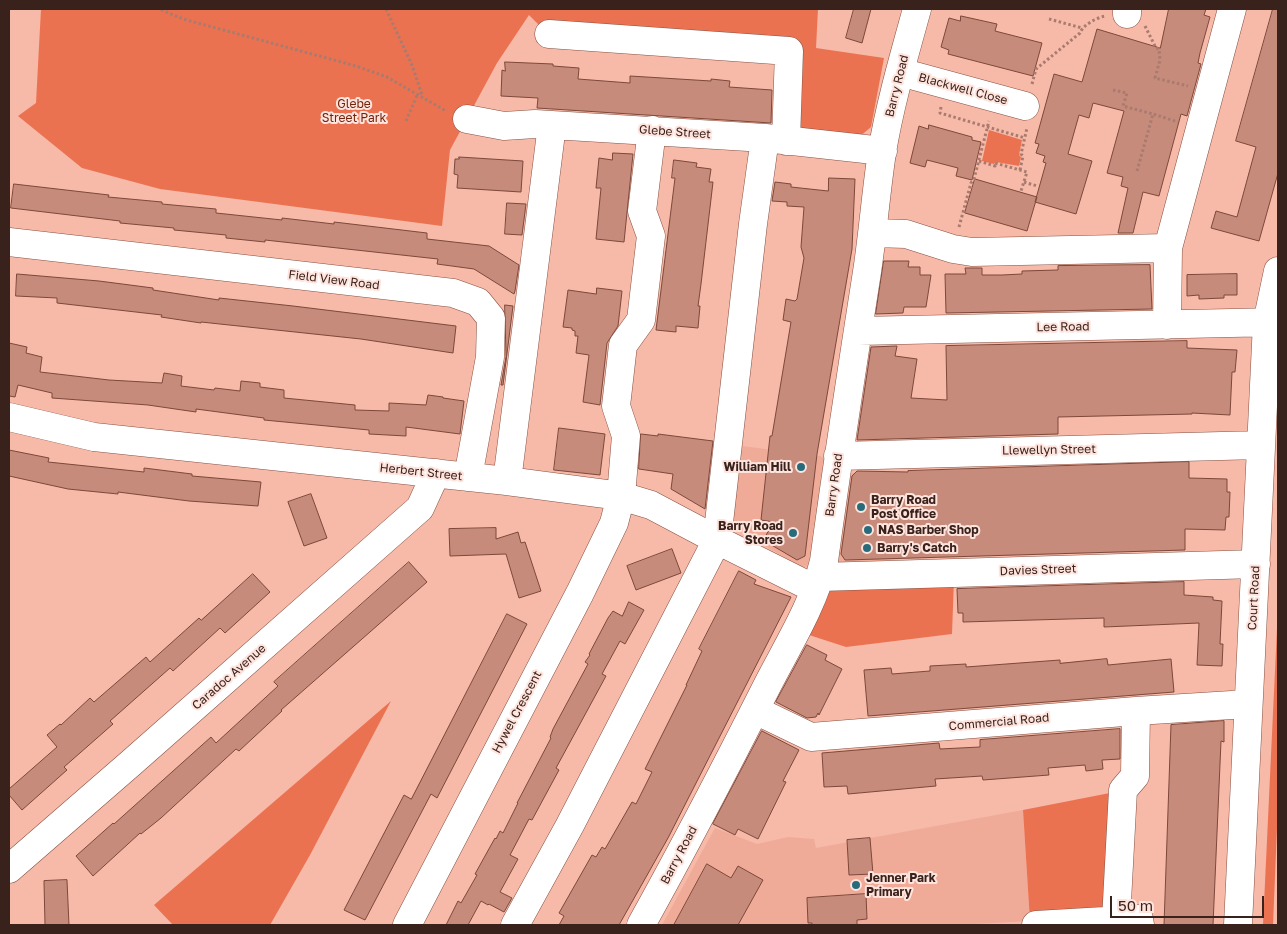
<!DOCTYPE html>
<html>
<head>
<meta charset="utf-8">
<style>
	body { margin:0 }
	#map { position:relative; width:1287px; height:934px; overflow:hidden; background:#f7b9a8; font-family:"Golos Text",sans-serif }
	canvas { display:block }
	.frame { position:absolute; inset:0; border:10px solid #3a221c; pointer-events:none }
	.scale { position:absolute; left:1110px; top:896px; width:154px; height:22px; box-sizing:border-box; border:2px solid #3a221c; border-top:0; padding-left:6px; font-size:15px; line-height:18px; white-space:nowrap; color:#3a221c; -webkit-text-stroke:4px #fee4dd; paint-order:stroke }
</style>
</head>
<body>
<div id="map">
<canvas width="1287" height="934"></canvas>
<div class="frame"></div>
<div class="scale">50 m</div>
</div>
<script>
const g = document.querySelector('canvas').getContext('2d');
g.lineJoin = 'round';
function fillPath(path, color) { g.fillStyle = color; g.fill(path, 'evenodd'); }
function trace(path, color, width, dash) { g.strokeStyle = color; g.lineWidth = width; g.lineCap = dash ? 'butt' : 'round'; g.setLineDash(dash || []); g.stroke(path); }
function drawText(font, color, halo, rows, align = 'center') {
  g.font = font + ' "Golos Text",sans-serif'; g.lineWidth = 4; g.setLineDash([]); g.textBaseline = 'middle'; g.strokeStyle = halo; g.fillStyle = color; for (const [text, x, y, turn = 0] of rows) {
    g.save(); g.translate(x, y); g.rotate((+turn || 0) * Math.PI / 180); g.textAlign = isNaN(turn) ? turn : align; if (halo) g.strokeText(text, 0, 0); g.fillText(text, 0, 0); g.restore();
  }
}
fillPath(new Path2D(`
	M 734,445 L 820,456 L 847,473 L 907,473 L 899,559 L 801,567 L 723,521 Z
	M 1023,810 L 1030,921 L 955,925 L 662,925 L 715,828 L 757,844 L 788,837 L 814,839 L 816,848 Z`), '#f0ab98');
fillPath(new Path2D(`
	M 41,9 L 818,9 L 816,48 L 884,58 L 871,127 L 858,138 L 793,132 L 796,46 L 540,26 L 529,15 L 497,63 L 450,150 L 442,226 L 160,189 L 82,168 L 18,116 L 36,103 Z
	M 989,130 L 1022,140 L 1019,155 L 1021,157 L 1019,166 L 996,162 L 994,164 L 982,161 Z
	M 954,579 L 952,634 L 846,647 L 806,634 L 832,582 Z
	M 1277,628 L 1278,628 L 1278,826 L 1277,828 L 1273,925 L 1263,925 Z
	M 391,701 L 310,855 L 270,925 L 173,925 L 154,905 Z
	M 1115,792 L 1110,914 L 1030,921 L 1023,810 Z`), '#eb7251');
const building = new Path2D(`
	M 854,9 L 871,9 L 862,43 L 846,38 Z
	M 1169,9 L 1206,9 L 1204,15 L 1210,17 L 1200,53 L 1198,63 L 1201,64 L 1187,116 L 1181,114 L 1159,196 L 1143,192 L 1133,233 L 1118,233 L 1128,188 L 1121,186 L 1123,177 L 1107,173 L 1124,111 L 1093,103 L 1089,118 L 1079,115 L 1068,154 L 1092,161 L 1076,214 L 1035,202 L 1046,163 L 1043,162 L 1045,156 L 1036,153 L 1039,144 L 1035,143 L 1054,74 L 1082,82 L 1097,29 L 1160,48 Z
	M 1273,9 L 1278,9 L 1278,173 L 1259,241 L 1211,228 L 1216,211 L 1237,217 L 1256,147 L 1236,141 Z
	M 961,16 L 997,24 L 995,31 L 1042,43 L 1033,76 L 948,54 L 949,50 L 941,47 L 949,18 L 960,21 Z
	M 505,62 L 553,64 L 553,66 L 579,68 L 578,79 L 630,83 L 630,76 L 711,81 L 711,79 L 730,81 L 729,87 L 772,90 L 771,123 L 537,108 L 538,98 L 501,96 L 502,70 L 505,71 Z
	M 929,125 L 972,137 L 972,140 L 981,142 L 972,180 L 956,176 L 958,168 L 927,160 L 925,167 L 910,163 L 919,126 L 928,129 Z
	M 613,153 L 633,154 L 624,242 L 596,239 L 601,188 L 596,188 L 599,158 L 612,160 Z
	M 459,157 L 523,161 L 521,192 L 457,188 L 458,175 L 454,174 L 455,159 L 459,159 Z
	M 674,160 L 697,163 L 696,167 L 711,169 L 709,182 L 713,182 L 701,284 L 698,306 L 700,306 L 698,328 L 676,326 L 676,332 L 656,330 L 675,178 L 672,178 Z
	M 829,178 L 855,179 L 852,249 L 817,454 L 805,556 L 797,560 L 763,540 L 774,522 L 761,520 L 770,436 L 772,436 L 791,322 L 783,320 L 786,299 L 795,301 L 797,299 L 804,258 L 801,247 L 804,207 L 787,206 L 787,202 L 772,201 L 775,182 L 791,184 L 791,187 L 828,191 Z
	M 975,179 L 1037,197 L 1027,231 L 965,213 Z
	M 14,184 L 109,195 L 108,197 L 162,202 L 162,204 L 216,209 L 216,213 L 282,220 L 282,218 L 334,224 L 334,222 L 427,233 L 427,239 L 489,246 L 519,265 L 515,291 L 514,294 L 474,269 L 437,264 L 438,259 L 265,240 L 265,242 L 226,238 L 226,235 L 174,230 L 174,228 L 120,223 L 120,221 L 11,208 Z
	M 507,203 L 526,204 L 522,235 L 505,234 Z
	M 884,261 L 909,261 L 908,267 L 920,267 L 920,275 L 931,275 L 926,307 L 904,307 L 903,313 L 876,314 Z
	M 1150,265 L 1152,309 L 946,313 L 945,274 L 966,274 L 965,268 L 982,268 L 982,275 L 1002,275 L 1022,274 L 1022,271 L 1058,270 L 1058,266 Z
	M 17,274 L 99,281 L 153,288 L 153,290 L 219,300 L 219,298 L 293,306 L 456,326 L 453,353 L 361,339 L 201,322 L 201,323 L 161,317 L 162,315 L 57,303 L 57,298 L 16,296 Z
	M 1237,274 L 1237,295 L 1224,295 L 1224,298 L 1199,299 L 1199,295 L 1187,296 L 1187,275 Z
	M 597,288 L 622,291 L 618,326 L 607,343 L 600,405 L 583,402 L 589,355 L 576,353 L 578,336 L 575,336 L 575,331 L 572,330 L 572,328 L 563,327 L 568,290 L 596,294 Z
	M 505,305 L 513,306 L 503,385 L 501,385 L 506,357 Z
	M 1187,341 L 1187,348 L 1237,350 L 1235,372 L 1232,372 L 1230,415 L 1192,413 L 1192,414 L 1058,417 L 1058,434 L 857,440 L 871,347 L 897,346 L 895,356 L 917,359 L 911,398 L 947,400 L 946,346 Z
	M 9,343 L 27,347 L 26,353 L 42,357 L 40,372 L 109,380 L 162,383 L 164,373 L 182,376 L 181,386 L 214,390 L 215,388 L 240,391 L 241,381 L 260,383 L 260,387 L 284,390 L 284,398 L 355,405 L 355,410 L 389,411 L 389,403 L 426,405 L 428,395 L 443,397 L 443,398 L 464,401 L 460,434 L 406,427 L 406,436 L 369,434 L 369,430 L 264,420 L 264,418 L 196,409 L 196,412 L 148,405 L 52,398 L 52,393 L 18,385 L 15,397 L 9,396 Z
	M 559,428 L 605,434 L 600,475 L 554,470 Z
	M 641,434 L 658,436 L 658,434 L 713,441 L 705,509 L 671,489 L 673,474 L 639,469 Z
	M 9,450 L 49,458 L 48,462 L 144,472 L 144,468 L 192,474 L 192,476 L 261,482 L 258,506 L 189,501 L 118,492 L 118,494 L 68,489 L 9,476 Z
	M 1189,462 L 1189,478 L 1227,479 L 1227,492 L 1230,492 L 1229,517 L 1226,517 L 1225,530 L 1185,529 L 1185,550 L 845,560 L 841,554 L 852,476 L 857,471 L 908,472 L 908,471 Z
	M 311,494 L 327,538 L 304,546 L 288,502 Z
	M 496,528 L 496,539 L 518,532 L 521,543 L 525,542 L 541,591 L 519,598 L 506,554 L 450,556 L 449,529 Z
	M 672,549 L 681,573 L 636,590 L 627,566 Z
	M 409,562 L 427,582 L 281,710 L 282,711 L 239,751 L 236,749 L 161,818 L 141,834 L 140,833 L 93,876 L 76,856 L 113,823 L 114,824 L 211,737 L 216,743 L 278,686 L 274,682 Z
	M 739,571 L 756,580 L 754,584 L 791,597 L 668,838 L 619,925 L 559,925 L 564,916 L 559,913 L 592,855 L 596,857 L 602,847 L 605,849 L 632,802 L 636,804 L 652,772 L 645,769 L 687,685 L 686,685 L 702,651 L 699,649 Z
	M 253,574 L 270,592 L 225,633 L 220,628 L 173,671 L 170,668 L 110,721 L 113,724 L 64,767 L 67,770 L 22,810 L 9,795 L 9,789 L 57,747 L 47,735 L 60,724 L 61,725 L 90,698 L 94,702 L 146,657 L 150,662 L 199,618 L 201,620 Z
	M 1184,582 L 1184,595 L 1213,597 L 1213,600 L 1222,601 L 1220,644 L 1223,644 L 1222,666 L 1197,665 L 1199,623 L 1104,627 L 1104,618 L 963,622 L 963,613 L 958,613 L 957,589 Z
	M 629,602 L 644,610 L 625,644 L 620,641 L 602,674 L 606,676 L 556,768 L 559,770 L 532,820 L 529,819 L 510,855 L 518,859 L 500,892 L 512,898 L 504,912 L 489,904 L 488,905 L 481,901 L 468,925 L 446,925 L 458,901 L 461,903 L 477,875 L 475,874 L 495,838 L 496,839 L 500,831 L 503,833 L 518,803 L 517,803 L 551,738 L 550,737 L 553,729 L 588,664 L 585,662 L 590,655 L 589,654 L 608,618 L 613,611 L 622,616 Z
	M 507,614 L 527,624 L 437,798 L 431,794 L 365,920 L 344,910 L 404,795 L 411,799 Z
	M 807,645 L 827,655 L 825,660 L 842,669 L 819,715 L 818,713 L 816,717 L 807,718 L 776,702 Z
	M 1107,659 L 1108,665 L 1171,659 L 1174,692 L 868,716 L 864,670 L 891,668 L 892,674 L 930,671 L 930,666 L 966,664 L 966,667 L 1060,660 L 1060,663 Z
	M 1224,721 L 1224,742 L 1221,741 L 1213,925 L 1164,925 L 1171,725 Z
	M 1120,729 L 1120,759 L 1102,760 L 1103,769 L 1086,771 L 1085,765 L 1048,768 L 1049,775 L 983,780 L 982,776 L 935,779 L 936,786 L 848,794 L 847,786 L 824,787 L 822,753 L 939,743 L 940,749 L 980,747 L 980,740 Z
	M 762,731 L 799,750 L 783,781 L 786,782 L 758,839 L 738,829 L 735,835 L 713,824 Z
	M 870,838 L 873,874 L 849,875 L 847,840 Z
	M 707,864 L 731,878 L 738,866 L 763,880 L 738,925 L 674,925 Z
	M 67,880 L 69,925 L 45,925 L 44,881 Z
	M 866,894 L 867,919 L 857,920 L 857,925 L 812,925 L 812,923 L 808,923 L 807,898 Z`);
fillPath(building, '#c68b7b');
trace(building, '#7d483a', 1);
const minor = new Path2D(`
	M 1127,14 L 1127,9
	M 549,34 L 789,51 L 786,141
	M 900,72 L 1025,106
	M 467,119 L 504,126 L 535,124 L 765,138 L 883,151
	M 873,233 L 906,234 L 953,249 L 972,252 L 1168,248 L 1167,325
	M 9,242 L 453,293 L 478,302 L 491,318 L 490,357 L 468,477
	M 1168,248 L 1232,9
	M 858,331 L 1278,322
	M 9,417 L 94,437 L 507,481 L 621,496 L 651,505 L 717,540 L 815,589
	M 838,456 L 1260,445
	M 507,481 L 552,125
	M 820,577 L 1256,564
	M 755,710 L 811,737 L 1136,711 L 1248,704
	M 9,869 L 131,763 L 420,508 L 436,473
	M 1116,920 L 1123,790 L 1135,776 L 1136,711
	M 407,925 L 580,593 L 614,523 L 621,496 L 626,436 L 616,406 L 623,345 L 641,320 L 651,236 L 642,211 L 652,130
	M 515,925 L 570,825 L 717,540 L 753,224 L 765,138
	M 641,925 C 685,846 727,765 768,684 C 788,645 814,604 824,561 C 837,464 852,368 867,272 C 873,232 876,192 882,152 C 890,104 904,56 917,9
	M 1036,925 L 1139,919 L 1140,925
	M 1238,925 L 1267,323 L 1278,271`);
trace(minor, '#875143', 29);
trace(new Path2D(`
	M 162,9 L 162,10 L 183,19 L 356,66 L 387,77 L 446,111
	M 386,9 L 412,65 L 422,95
	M 1049,19 L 1082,28
	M 1145,26 L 1156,48 L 1159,49 L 1160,60 L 1155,78 L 1188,86
	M 1032,84 L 1036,69 L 1080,33 C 1083,25 1096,18 1105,16
	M 1113,90 L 1127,93 L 1123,106 L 1153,114
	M 941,107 L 940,113 L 1025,138
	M 406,121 L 418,93
	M 979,161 L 995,166 L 995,163 L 1027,172 L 1021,191
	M 1020,170 L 1023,156 L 1021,154 L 1027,128
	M 1137,171 L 1153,114 L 1178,122
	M 1024,182 L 1037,186
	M 959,227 L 971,183 L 974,179 L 989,121`), '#a97b6f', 3, [2.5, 2.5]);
trace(minor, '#fff', 28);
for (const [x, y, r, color] of [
	[801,467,5,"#286c7c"],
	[861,507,5,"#286c7c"],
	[868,530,5,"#286c7c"],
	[793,533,5,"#286c7c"],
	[867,548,5,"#286c7c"],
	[856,885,5,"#286c7c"]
]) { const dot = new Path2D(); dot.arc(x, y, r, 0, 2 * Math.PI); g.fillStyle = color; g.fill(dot); trace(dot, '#fee4dd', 2); }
drawText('12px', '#3a221c', '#fee4dd', [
	["Barry Road",897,86,-76],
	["Blackwell Close",963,89,15],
	["Glebe Street",675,132,4],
	["Field View Road",334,280,7],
	["Lee Road",1063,327,-1],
	["Llewellyn Street",1049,450,-1],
	["Herbert Street",421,472,6],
	["Barry Road",834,485,-82],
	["Davies Street",1038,570,-2],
	["Court Road",1254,598,-87],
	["Caradoc Avenue",229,677,-41],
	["Hywel Crescent",517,712,-62],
	["Commercial Road",999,722,-5],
	["Barry Road",679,855,-62]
]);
drawText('12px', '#72230b', '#fee4dd', [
	["Glebe",354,104],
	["Street Park",354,118]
]);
drawText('bold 12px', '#3a221c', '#fee4dd', [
	["William Hill",791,467,"right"],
	["Barry Road",871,500],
	["Post Office",871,514],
	["Barry Road",783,526,"right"],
	["Stores",783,540,"right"],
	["NAS Barber Shop",878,530],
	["Barry's Catch",877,548],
	["Jenner Park",866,878],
	["Primary",866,892]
], 'left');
</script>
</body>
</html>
